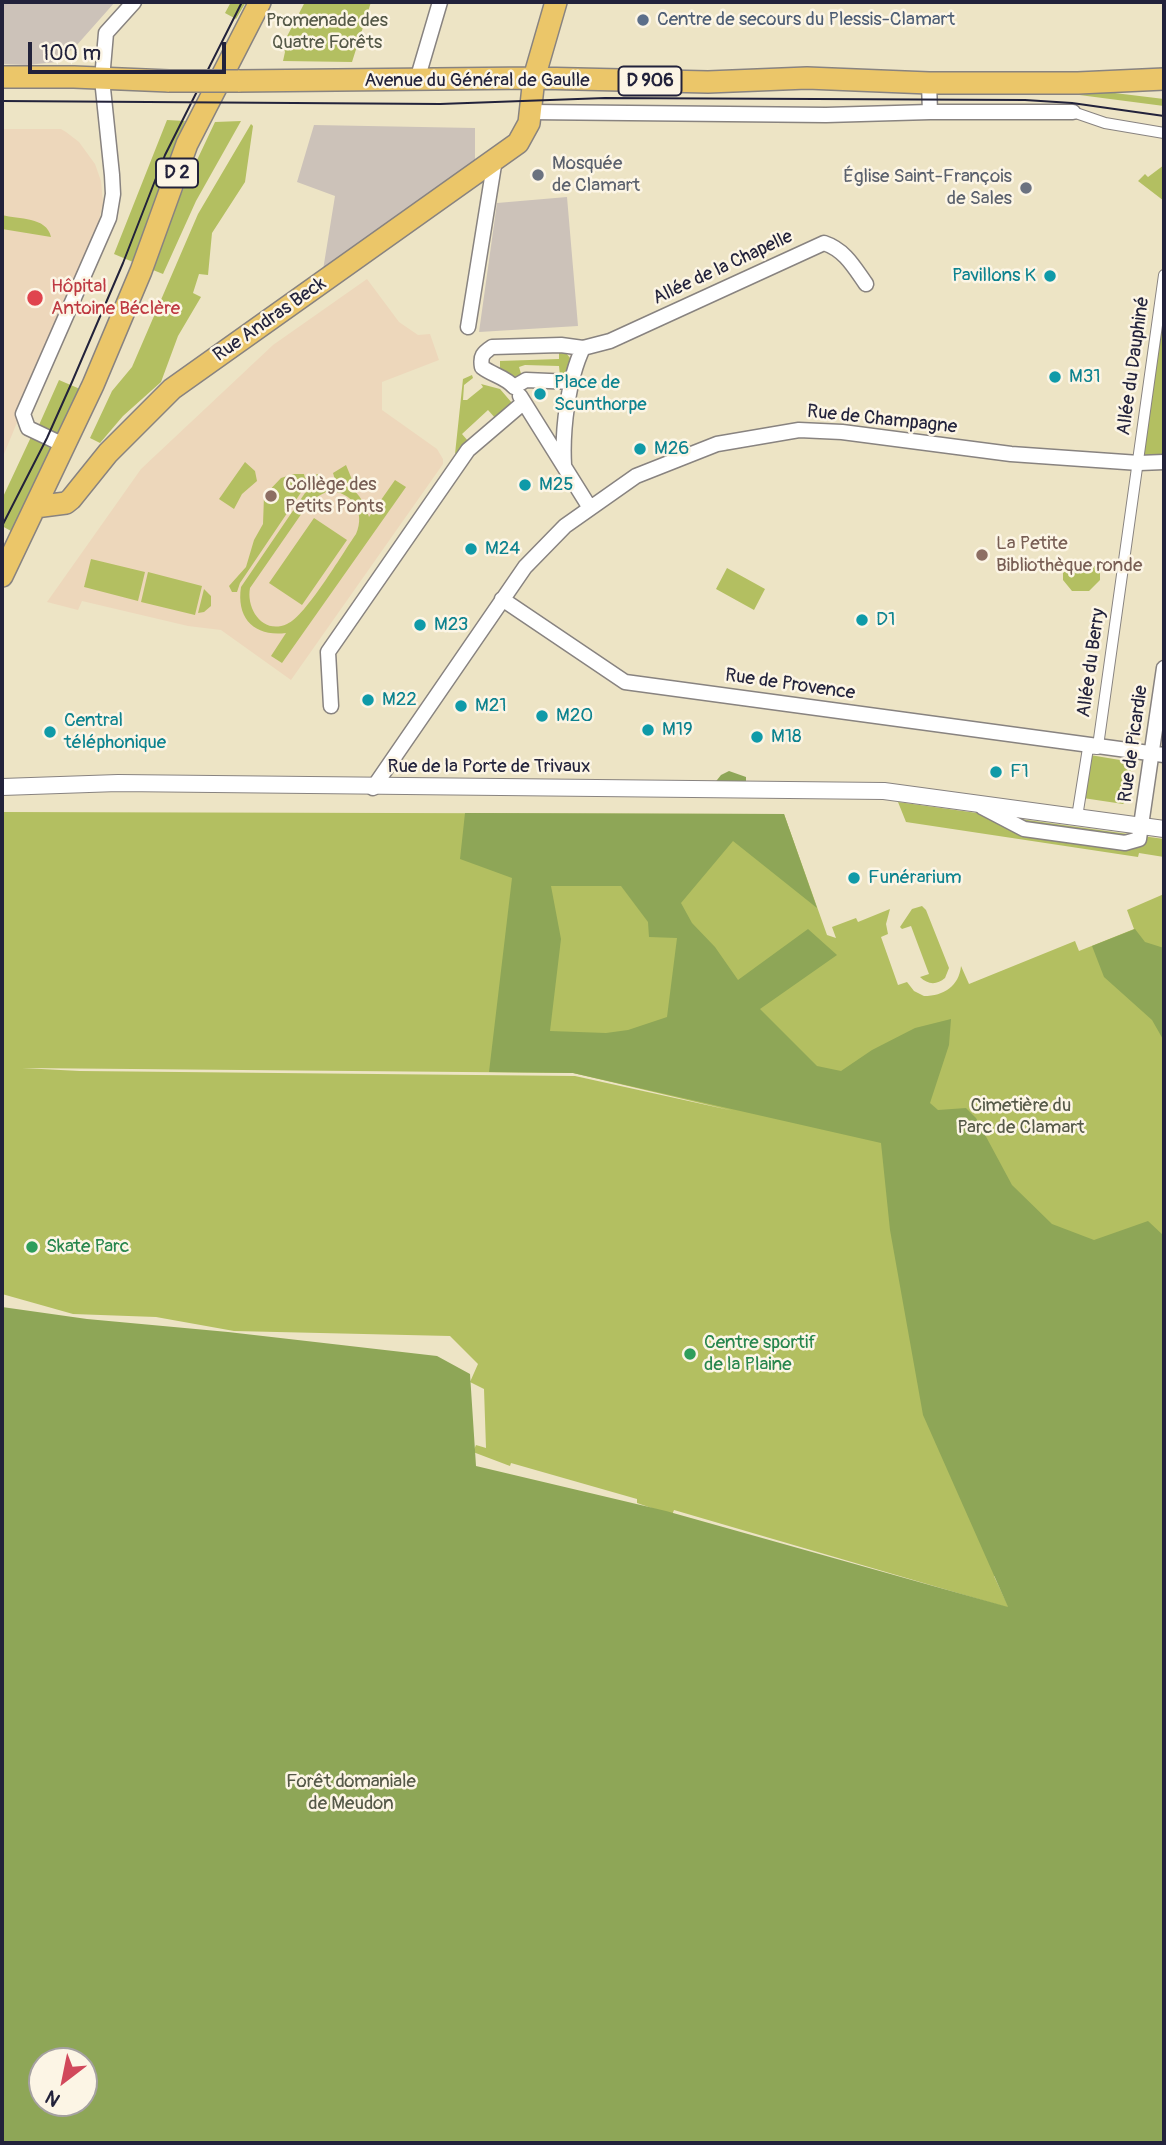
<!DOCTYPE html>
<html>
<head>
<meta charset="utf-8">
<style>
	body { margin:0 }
	#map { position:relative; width:1166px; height:2145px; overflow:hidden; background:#ede4c5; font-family:Pangolin,sans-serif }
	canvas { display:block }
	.frame { position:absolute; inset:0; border:4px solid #22223b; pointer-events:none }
	.north { position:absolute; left:28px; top:2047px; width:70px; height:70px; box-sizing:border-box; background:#fcf5e5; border:2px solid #a5a1a1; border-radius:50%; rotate:212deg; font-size:19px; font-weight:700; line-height:28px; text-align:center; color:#22223b }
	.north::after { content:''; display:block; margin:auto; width:24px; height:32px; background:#d1495b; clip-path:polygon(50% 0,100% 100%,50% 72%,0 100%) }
	.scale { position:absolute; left:28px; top:42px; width:198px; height:32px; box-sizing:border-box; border:4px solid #22223b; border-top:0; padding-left:9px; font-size:21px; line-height:24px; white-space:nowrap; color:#22223b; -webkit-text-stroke:5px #fcf5e5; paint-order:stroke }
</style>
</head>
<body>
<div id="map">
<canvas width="1166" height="2145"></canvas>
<div class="frame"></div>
<div class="north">N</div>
<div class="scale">100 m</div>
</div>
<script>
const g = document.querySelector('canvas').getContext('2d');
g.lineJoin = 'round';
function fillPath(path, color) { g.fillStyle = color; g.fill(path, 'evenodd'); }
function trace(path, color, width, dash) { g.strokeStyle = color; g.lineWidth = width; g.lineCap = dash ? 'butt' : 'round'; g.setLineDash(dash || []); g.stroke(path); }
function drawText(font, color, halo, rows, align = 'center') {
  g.font = font + ' Pangolin,sans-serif'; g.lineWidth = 5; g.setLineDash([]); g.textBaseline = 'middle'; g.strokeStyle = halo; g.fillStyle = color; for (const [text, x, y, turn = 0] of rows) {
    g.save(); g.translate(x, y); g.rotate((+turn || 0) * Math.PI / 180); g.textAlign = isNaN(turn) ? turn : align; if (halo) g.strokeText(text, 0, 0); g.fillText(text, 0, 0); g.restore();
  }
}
fillPath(new Path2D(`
	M 2,129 L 61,129 L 66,132 L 79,142 L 95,164 L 101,181 L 103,203 L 98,225 L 2,459 Z
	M 367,279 L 399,322 L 418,335 L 430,334 L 439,360 L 382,382 L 382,410 L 437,449 L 443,459 L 443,464 L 291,680 L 221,630 L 188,626 L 82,601 L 78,610 L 47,602 L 141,469 L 273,345 Z`), '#edd7bb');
fillPath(new Path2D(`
	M 2,2 L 115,2 L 76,46 L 57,62 L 26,65 L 2,64 Z
	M 314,125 L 475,128 L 475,163 L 323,270 L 335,196 L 297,182 Z
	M 567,197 L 578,326 L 479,332 L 497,203 Z`), '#ccc2b9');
fillPath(new Path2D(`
	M 231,2 L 246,2 L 236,19 L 225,13 Z
	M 305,2 L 371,2 L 352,62 L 283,61 L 285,52 L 283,44 Z
	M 1090,90 L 1164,99 L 1164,106 L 1064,93 Z
	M 167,120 L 185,121 L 133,262 L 114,254 Z
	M 241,121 L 196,201 L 163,274 L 153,270 L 181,194 L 215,122 Z
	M 251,124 L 253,126 L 245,182 L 212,233 L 208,275 L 199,274 L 193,293 L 201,297 L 178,336 L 161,382 L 123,416 L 100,443 L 90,438 L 112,391 L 132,367 L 198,214 Z
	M 1164,165 L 1164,201 L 1138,181 L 1145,174 L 1148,177 Z
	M 2,215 C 19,220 46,216 51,237 L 2,229 Z
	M 1164,298 L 1164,457 L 1142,456 Z
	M 559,352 L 566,353 L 570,358 L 569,370 L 564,376 L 560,376 L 559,366 L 525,365 L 519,367 L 522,377 L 515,378 L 500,370 L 500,361 L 559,359 Z
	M 472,375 L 473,378 L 464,385 L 463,400 L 467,400 L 483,387 L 481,384 L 500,389 L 512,403 L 496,419 L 488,410 L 462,434 L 468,441 L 455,454 L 463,379 Z
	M 59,380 L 80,389 L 59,435 L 39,425 Z
	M 31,437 L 51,448 L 51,452 L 11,531 L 2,526 L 2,499 Z
	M 245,462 L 255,471 L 257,481 L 242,494 L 234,509 L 219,499 Z
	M 346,465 L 353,482 L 342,484 C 358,489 364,502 369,517 L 395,480 L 406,487 L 282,663 L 271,656 L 286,633 C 255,637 236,619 241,587 L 305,493 L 319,485 L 336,483 L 333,473 ZM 328,491 C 352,491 366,512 356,534 C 342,554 306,616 287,624 C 263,635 246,609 250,588 L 311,500 Z
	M 294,474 L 304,474 L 305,478 L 318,474 L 321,479 L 302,491 L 240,583 L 237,592 L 232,592 L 229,586 L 246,567 L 254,540 L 263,524 L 264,496 L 281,478 Z
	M 314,518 L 347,540 L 302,605 L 269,583 Z
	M 91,559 L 145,572 L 138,601 L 84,587 Z
	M 1088,561 L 1100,570 L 1100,580 L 1089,591 L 1072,591 L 1063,580 L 1063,573 L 1075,563 Z
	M 727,568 L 765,589 L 754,610 L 716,589 Z
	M 148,572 L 202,586 L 195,615 L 141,602 Z
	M 204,589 L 211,596 L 211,606 L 204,612 L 198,613 Z
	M 1090,755 L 1126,761 L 1131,770 L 1127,800 L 1123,804 L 1083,798 Z
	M 898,802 L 1164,839 L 1164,857 L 1139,853 L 1138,857 L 906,822 Z
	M 2,812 L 784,814 L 827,935 L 836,938 L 832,927 L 856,918 L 858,922 L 890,909 L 886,924 L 888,934 L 881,937 L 898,985 L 907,982 L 914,991 L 924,996 C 944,996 959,986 961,966 L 969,984 L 1075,941 L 1079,951 L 1134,929 L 1127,910 L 1164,894 L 1164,1605 L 994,1576 L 1009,1608 L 674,1510 L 672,1515 L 637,1503 L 637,1499 L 511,1463 L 510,1466 L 473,1452 L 476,1445 L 486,1448 L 484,1389 L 470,1382 L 478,1364 L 450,1336 L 234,1331 L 156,1317 L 73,1314 L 2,1294 ZM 22,1068 L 573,1073 L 734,1111 L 575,1076 L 80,1071 Z
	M 922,906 L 926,910 L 949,968 L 945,978 C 937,985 928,985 920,977 L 929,974 L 911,926 L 902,929 L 900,927 L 912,909 Z`), '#b3bf61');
fillPath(new Path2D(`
	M 729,771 L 746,777 L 746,784 L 713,785 L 721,775 Z
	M 465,813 L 784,814 L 817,908 L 733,841 L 681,903 L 692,923 L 715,947 L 738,980 L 808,929 L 837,955 L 760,1009 L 817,1066 L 841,1071 L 872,1050 L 915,1028 L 951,1019 L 949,1045 L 930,1103 L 938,1110 L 966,1108 L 976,1118 L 1012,1185 L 1052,1224 L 1094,1240 L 1148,1221 L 1164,1236 L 1164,2143 L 2,2143 L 2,1307 L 87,1319 L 228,1332 L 437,1356 L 470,1374 L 476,1466 L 666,1511 L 1008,1607 L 923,1415 L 890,1230 L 881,1143 L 573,1073 L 489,1072 L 512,878 L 460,859 ZM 551,886 L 621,886 L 648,922 L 649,937 L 677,938 L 667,1017 L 628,1030 L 606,1033 L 550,1031 L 561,939 ZM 42,2061 L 84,2061 L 84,2103 L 42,2103 Z
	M 1135,929 L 1145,942 L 1164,948 L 1164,1041 L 1152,1020 L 1104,977 L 1092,946 Z`), '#8ea657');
const pedestrian = new Path2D(`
	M 1073,112 L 1105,123 L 1164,133
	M 1077,817 L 1088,748 L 1097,749 L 1098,746 L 1164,275`);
const minor = new Path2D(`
	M 417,80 L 440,2
	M 929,83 L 930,112
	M 530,112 L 826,115 L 930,112 L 1073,112
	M 468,327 L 495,159
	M 583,348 L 610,341 L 824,243 C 845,250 854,267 866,284
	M 520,396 L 590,508
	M 66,446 L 28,428 L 23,414 L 109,218 L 113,194 L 112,175 L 102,79 L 106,33 L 134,2
	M 564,465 C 562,431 568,379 583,348 L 561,345 L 492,347 C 483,353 480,356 482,367 C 492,375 506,377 514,387 L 526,380 L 572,382
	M 502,599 L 625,682 L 1164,755
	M 331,706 L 328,652 L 468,450 L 523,403
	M 373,788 L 525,567 L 565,526 L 636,476 L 717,444 L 799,430 L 842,432 L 1011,454 L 1139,463 L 1164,462
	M 982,807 L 1024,829 L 1125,843 L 1139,839 L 1164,668`);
const tertiary = new Path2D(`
	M 2,787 L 118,783 L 884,791 L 1164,829`);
const primary = new Path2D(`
	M 2,77 L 74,77 L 169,81
	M 238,81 L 534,78 L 708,82 L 807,78 L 929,83 L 1078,83 L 1164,79
	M 35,507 L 66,503 L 71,499 L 108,453 L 172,389 L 518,143 L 529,123 L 534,78 L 556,2
	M 2,576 L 93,385 L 141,271 L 187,144 L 260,2`);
trace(pedestrian, '#888380', 12);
trace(minor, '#888380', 17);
trace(tertiary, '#888380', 18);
trace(primary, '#888380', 24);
trace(pedestrian, '#fff', 10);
trace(minor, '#fff', 14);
trace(tertiary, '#fff', 16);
trace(primary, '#ebc669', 21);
trace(new Path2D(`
	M 2,101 L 440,104 L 605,98 L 1025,100 L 1072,103 L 1164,116
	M 2,526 L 47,438 L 72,382 L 123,263 L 165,155 L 242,2`), '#22223b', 2);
const primaryBridge = new Path2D(`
	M 169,81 L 238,81`);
trace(primaryBridge, '#888380', 24, []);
trace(primaryBridge, '#ebc669', 21);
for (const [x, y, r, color] of [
	[643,20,7,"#5c6f8a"],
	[538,175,7,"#6b7280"],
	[1026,188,7,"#6b7280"],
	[1050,276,7,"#0f9aa8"],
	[35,298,9,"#e0444e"],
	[1055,377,7,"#0f9aa8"],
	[540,394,7,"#0f9aa8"],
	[640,449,7,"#0f9aa8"],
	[525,485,7,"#0f9aa8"],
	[271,496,7,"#8d6e63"],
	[471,549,7,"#0f9aa8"],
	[982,555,7,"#8d6e63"],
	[862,620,7,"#0f9aa8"],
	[420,625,7,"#0f9aa8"],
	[368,700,7,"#0f9aa8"],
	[461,706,7,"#0f9aa8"],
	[542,716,7,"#0f9aa8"],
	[648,730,7,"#0f9aa8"],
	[50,732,7,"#0f9aa8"],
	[757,737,7,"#0f9aa8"],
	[996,772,7,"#0f9aa8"],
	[854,878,7,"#0f9aa8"],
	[32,1247,7,"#2e9e5b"],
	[690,1354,7,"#2e9e5b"]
]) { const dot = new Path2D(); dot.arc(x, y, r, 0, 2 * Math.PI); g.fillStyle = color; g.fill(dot); trace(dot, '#fcf5e5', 2.5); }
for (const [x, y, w] of [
	[650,81,63],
	[177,173,42]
]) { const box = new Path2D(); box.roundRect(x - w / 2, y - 14.5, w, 29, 5); g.fillStyle = '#fcf5e5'; g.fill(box); trace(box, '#22223b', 2); }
drawText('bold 18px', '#22223b', null, [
	["D 906",650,81],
	["D 2",177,173]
]);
drawText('19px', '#4e5e75', '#fcf5e5', [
	["Centre de secours du Plessis-Clamart",657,20]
], 'left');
drawText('19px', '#555948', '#fcf5e5', [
	["Promenade des",327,21],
	["Quatre Forêts",327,43],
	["Cimetière du",1021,1106],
	["Parc de Clamart",1021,1128],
	["Forêt domaniale",351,1782],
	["de Meudon",351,1804]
]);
drawText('19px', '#22223b', '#fcf5e5', [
	["Avenue du Général de Gaulle",477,81],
	["Allée de la Chapelle",723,268,-25],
	["Rue Andras Beck",270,320,-35],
	["Allée du Dauphiné",1134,366,-82],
	["Rue de Champagne",882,420,6],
	["Allée du Berry",1092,663,-82],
	["Rue de Provence",790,685,8],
	["Rue de Picardie",1134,744,-82],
	["Rue de la Porte de Trivaux",489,767]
]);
drawText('19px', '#5b616d', '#fcf5e5', [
	["Mosquée",552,164],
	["de Clamart",552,186],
	["Église Saint-François",1012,177,"right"],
	["de Sales",1012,199,"right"]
], 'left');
drawText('19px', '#0d838f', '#fcf5e5', [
	["Pavillons K",1036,276,"right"],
	["M31",1069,377],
	["Place de",554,383],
	["Scunthorpe",554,405],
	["M26",654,449],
	["M25",539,485],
	["M24",485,549],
	["D1",876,620],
	["M23",434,625],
	["M22",382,700],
	["M21",475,706],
	["M20",556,716],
	["Central",64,721],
	["téléphonique",64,743],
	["M19",662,730],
	["M18",771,737],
	["F1",1010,772],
	["Funérarium",868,878]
], 'left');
drawText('19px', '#be3a42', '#fcf5e5', [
	["Hôpital",51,287],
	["Antoine Béclère",51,309]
], 'left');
drawText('19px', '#785e54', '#fcf5e5', [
	["Collège des",285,485],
	["Petits Ponts",285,507],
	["La Petite",996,544],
	["Bibliothèque ronde",996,566]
], 'left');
drawText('19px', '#27864d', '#fcf5e5', [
	["Skate Parc",46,1247],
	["Centre sportif",704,1343],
	["de la Plaine",704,1365]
], 'left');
</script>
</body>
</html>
